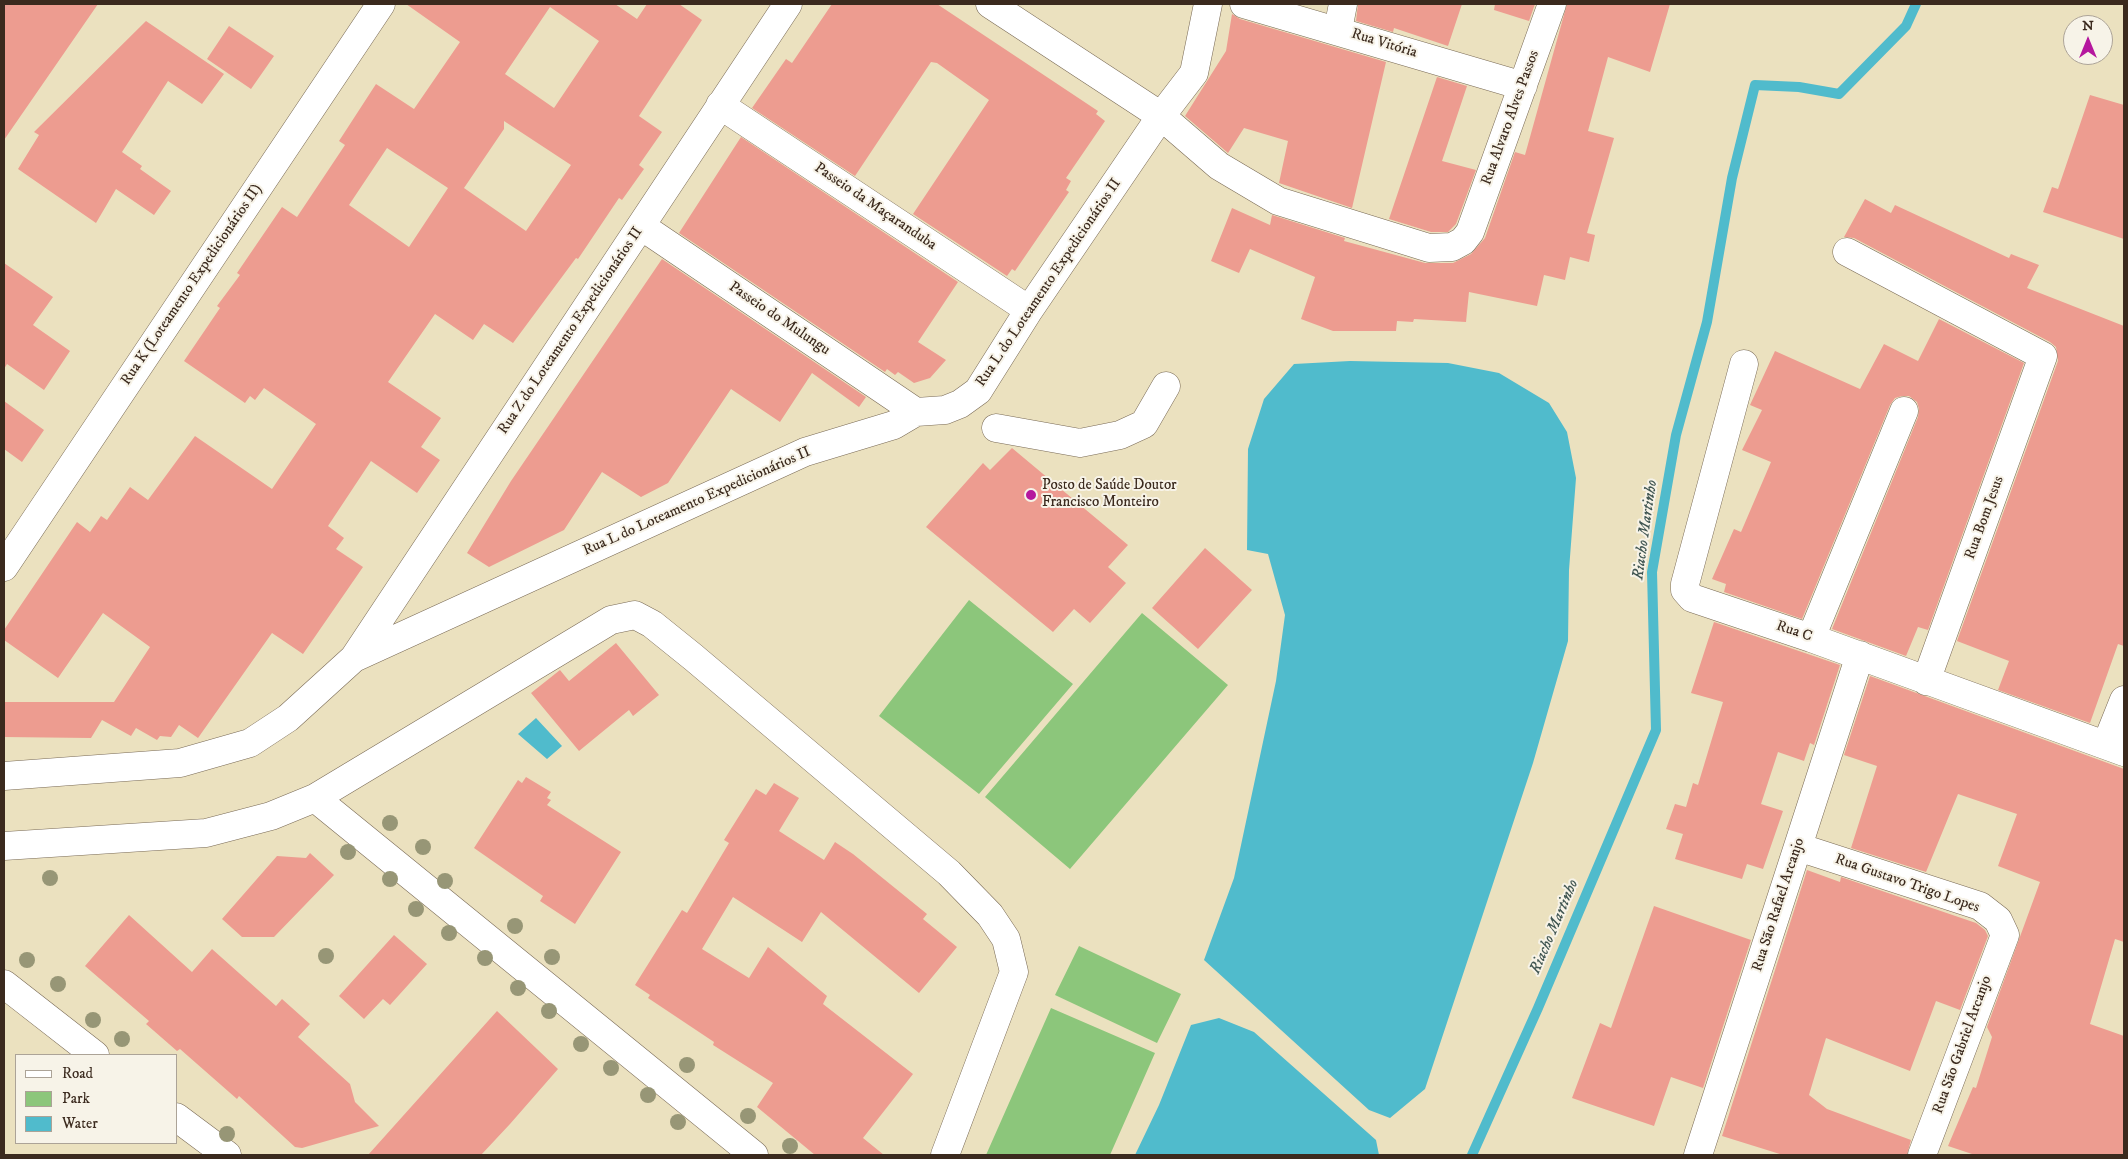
<!DOCTYPE html>
<html>
<head>
<meta charset="utf-8">
<style>
	body { margin:0 }
	#map { position:relative; width:2128px; height:1159px; overflow:hidden; background:#ebe1bf; font-family:"IM FELL DW Pica",serif }
	canvas { display:block }
	.frame { position:absolute; inset:0; border:5px solid #3b2a1e; pointer-events:none }
	.legend { position:absolute; left:15px; top:1054px; width:162px; height:90px; box-sizing:border-box; background:#f7f3e8; border:1px solid #aca397; margin:0; padding:6px 9px; list-style:none; font-size:15px; color:#3b2a1e }
	.legend li { display:flex; align-items:center; gap:10px; height:25px }
	.legend b { width:25px; border:1px solid #aca397 }
	.north { position:absolute; left:2063px; top:15px; width:50px; height:50px; box-sizing:border-box; background:#f7f3e8; border:1px solid #aca397; border-radius:50%; rotate:0deg; font-size:14px; font-weight:700; line-height:20px; text-align:center; color:#3b2a1e }
	.north::after { content:''; display:block; margin:auto; width:18px; height:22px; background:#b5179e; clip-path:polygon(50% 0,100% 100%,50% 72%,0 100%) }
</style>
</head>
<body>
<div id="map">
<canvas width="2128" height="1159"></canvas>
<div class="frame"></div>
<ul class="legend">
<li><b style="height:6px;background:#fff"></b>Road</li>
<li><b style="height:14px;background:#8cc67b"></b>Park</li>
<li><b style="height:14px;background:#50bbcc"></b>Water</li>
</ul>
<div class="north">N</div>
</div>
<script>
const g = document.querySelector('canvas').getContext('2d');
g.lineJoin = 'round';
function fillPath(path, color) { g.fillStyle = color; g.fill(path, 'evenodd'); }
function trace(path, color, width, dash) { g.strokeStyle = color; g.lineWidth = width; g.lineCap = dash ? 'butt' : 'round'; g.setLineDash(dash || []); g.stroke(path); }
function drawText(font, color, halo, rows, align = 'center') {
  g.font = font + ' "IM FELL DW Pica",serif'; g.lineWidth = 4; g.setLineDash([]); g.textBaseline = 'middle'; g.strokeStyle = halo; g.fillStyle = color; for (const [text, x, y, turn = 0] of rows) {
    g.save(); g.translate(x, y); g.rotate((+turn || 0) * Math.PI / 180); g.textAlign = isNaN(turn) ? turn : align; if (halo) g.strokeText(text, 0, 0); g.fillText(text, 0, 0); g.restore();
  }
}
fillPath(new Path2D(`
	M 969,600 L 1073,684 L 979,794 L 879,716 Z
	M 1142,613 L 1228,685 L 1070,869 L 985,797 Z
	M 1079,946 L 1181,994 L 1157,1043 L 1055,995 Z
	M 1051,1008 L 1155,1053 L 1110,1155 L 986,1155 Z`), '#8cc67b');
fillPath(new Path2D(`
	M 1350,361 L 1448,363 L 1499,373 L 1549,403 L 1567,432 L 1576,478 L 1569,570 L 1568,641 L 1533,763 L 1425,1089 L 1390,1118 L 1369,1110 L 1204,960 L 1234,878 L 1276,681 L 1285,615 L 1268,554 L 1247,550 L 1248,449 L 1264,399 L 1294,364 Z
	M 536,718 L 562,746 L 547,759 L 518,734 Z
	M 1219,1018 L 1254,1032 L 1376,1140 L 1379,1155 L 1135,1155 L 1159,1105 L 1191,1025 Z`), '#50bbcc');
trace(new Path2D(`
	M 1472,1155 L 1538,1008 L 1656,730 L 1652,572 L 1676,435 L 1707,322 L 1732,178 L 1755,85 L 1799,87 L 1839,94 L 1906,26 L 1916,4`), '#50bbcc', 10);
fillPath(new Path2D(`
	M 4,4 L 98,4 L 4,140 Z
	M 406,4 L 615,4 L 637,19 L 647,4 L 679,4 L 702,20 L 639,116 L 662,132 L 639,165 L 644,169 L 622,200 L 619,198 L 578,259 L 576,258 L 513,343 L 484,324 L 473,340 L 435,314 L 388,382 L 441,418 L 421,447 L 440,460 L 417,493 L 371,461 L 328,526 L 344,538 L 336,549 L 363,567 L 303,654 L 272,633 L 198,738 L 179,725 L 171,737 L 160,736 L 157,740 L 136,728 L 131,736 L 102,720 L 91,738 L 4,737 L 4,702 L 114,702 L 150,647 L 103,613 L 58,678 L 4,640 L 4,630 L 77,522 L 90,532 L 101,516 L 107,520 L 130,487 L 148,500 L 195,436 L 272,489 L 316,424 L 264,388 L 255,400 L 250,396 L 245,403 L 184,361 L 220,308 L 217,306 L 240,275 L 237,273 L 282,207 L 297,217 L 345,145 L 339,141 L 376,84 L 414,109 L 460,42 ZM 550,7 L 599,41 L 554,108 L 505,74 ZM 504,121 L 571,165 L 526,231 L 464,188 L 504,129 ZM 387,148 L 448,188 L 409,247 L 349,205 Z
	M 832,4 L 937,4 L 1098,111 L 1096,114 L 1105,121 L 1066,178 L 1071,181 L 1066,190 L 1069,192 L 1015,271 L 1012,269 L 1007,276 L 913,214 L 989,100 L 937,63 L 931,62 L 855,176 L 752,108 L 786,59 L 792,63 Z
	M 1358,4 L 1462,4 L 1448,46 L 1394,28 L 1393,32 L 1356,21 Z
	M 1495,4 L 1535,4 L 1529,21 L 1494,10 Z
	M 1567,4 L 1670,4 L 1650,72 L 1608,57 L 1588,131 L 1614,138 L 1587,233 L 1595,235 L 1589,262 L 1570,257 L 1565,280 L 1544,275 L 1537,306 L 1469,292 L 1466,322 L 1414,319 L 1413,322 L 1397,321 L 1396,331 L 1333,331 L 1301,319 L 1315,277 L 1250,249 L 1239,273 L 1211,261 L 1232,208 L 1270,225 L 1272,215 L 1345,238 L 1344,241 L 1425,263 L 1453,263 L 1471,254 L 1485,238 L 1515,152 L 1525,155 Z
	M 1232,14 L 1240,19 L 1386,62 L 1352,208 L 1279,183 L 1288,141 L 1244,128 L 1228,153 L 1185,116 L 1226,51 Z
	M 146,21 L 224,74 L 202,104 L 168,81 L 122,152 L 142,166 L 140,169 L 171,191 L 154,215 L 116,189 L 96,223 L 18,169 L 39,135 L 34,132 Z
	M 229,26 L 274,56 L 251,89 L 207,59 Z
	M 1437,77 L 1467,86 L 1442,161 L 1476,170 L 1456,224 L 1448,232 L 1431,232 L 1389,219 Z
	M 2090,95 L 2124,105 L 2124,239 L 2043,212 L 2052,187 L 2058,189 Z
	M 741,137 L 958,282 L 918,342 L 946,360 L 930,378 L 914,383 L 898,372 L 895,375 L 887,369 L 885,372 L 679,233 Z
	M 1865,199 L 1891,213 L 1895,205 L 2009,258 L 2011,254 L 2039,265 L 2027,288 L 2124,326 L 2124,646 L 2118,644 L 2090,723 L 1998,690 L 2009,661 L 1957,641 L 2058,361 L 2056,347 L 2050,342 L 1854,238 L 1844,237 Z
	M 662,259 L 866,397 L 859,407 L 812,373 L 780,422 L 731,389 L 668,483 L 641,497 L 602,472 L 564,530 L 489,567 L 467,553 L 511,481 Z
	M 4,263 L 53,297 L 33,325 L 70,351 L 44,390 L 7,364 L 4,369 Z
	M 1939,319 L 2024,363 L 1928,630 L 1918,627 L 1906,656 L 1832,629 L 1918,417 L 1919,409 L 1917,402 L 1909,396 L 1902,396 L 1895,398 L 1890,405 L 1802,619 L 1724,592 L 1726,584 L 1712,579 L 1734,529 L 1741,532 L 1771,462 L 1742,450 L 1762,410 L 1750,405 L 1775,351 L 1860,389 L 1884,344 L 1918,361 Z
	M 4,401 L 44,430 L 22,462 L 4,449 Z
	M 1012,448 L 1128,545 L 1108,567 L 1126,583 L 1090,623 L 1074,609 L 1053,632 L 926,527 L 983,463 L 990,470 Z
	M 1205,548 L 1252,590 L 1198,649 L 1152,608 Z
	M 1714,622 L 1840,665 L 1814,745 L 1810,743 L 1804,761 L 1778,752 L 1761,804 L 1783,811 L 1763,869 L 1747,864 L 1742,879 L 1675,859 L 1683,834 L 1666,829 L 1675,804 L 1686,807 L 1693,783 L 1698,785 L 1723,702 L 1691,693 Z
	M 616,643 L 659,695 L 633,716 L 629,710 L 579,751 L 531,693 L 560,670 L 569,681 Z
	M 1870,676 L 2124,769 L 2124,942 L 2115,939 L 2090,1024 L 2124,1036 L 2124,1155 L 1975,1155 L 1948,1146 L 1973,1087 L 1976,1088 L 1992,1037 L 1987,1027 L 2040,882 L 1998,866 L 2017,814 L 1958,794 L 1926,872 L 1851,848 L 1877,766 L 1844,755 Z
	M 526,777 L 551,792 L 547,798 L 551,800 L 547,805 L 621,852 L 575,924 L 540,901 L 543,896 L 474,848 L 518,780 L 522,783 Z
	M 774,783 L 799,798 L 779,831 L 824,860 L 835,842 L 853,854 L 927,914 L 923,919 L 957,947 L 919,993 L 821,912 L 802,942 L 733,897 L 702,949 L 749,978 L 768,947 L 827,996 L 823,1004 L 913,1074 L 863,1138 L 884,1155 L 815,1155 L 757,1107 L 773,1083 L 713,1045 L 714,1042 L 648,998 L 650,995 L 635,985 L 682,910 L 687,913 L 729,843 L 724,840 L 756,789 L 766,795 Z
	M 310,853 L 334,875 L 274,937 L 242,937 L 222,919 L 277,856 L 306,858 Z
	M 1807,870 L 1840,882 L 1841,877 L 1976,923 L 1985,930 L 1988,936 L 1960,1010 L 1936,1001 L 1910,1071 L 1826,1038 L 1809,1095 L 1827,1109 L 1911,1140 L 1907,1155 L 1783,1155 L 1722,1136 Z
	M 1654,906 L 1751,940 L 1703,1088 L 1671,1077 L 1654,1126 L 1572,1098 L 1600,1023 L 1611,1028 Z
	M 129,915 L 192,972 L 212,949 L 276,1006 L 282,999 L 310,1024 L 298,1037 L 350,1084 L 355,1102 L 379,1126 L 302,1148 L 295,1147 L 239,1096 L 237,1099 L 180,1049 L 177,1051 L 146,1024 L 149,1021 L 85,966 Z
	M 394,935 L 427,964 L 390,1005 L 383,999 L 364,1019 L 339,996 Z
	M 497,1011 L 558,1069 L 510,1124 L 481,1155 L 368,1155 Z`), '#ed9c90');
const minor = new Path2D(`
	M 990,4 L 1161,116 L 1219,166 L 1278,201 L 1429,248 L 1452,247 L 1463,241 L 1470,232 L 1552,4
	M 1244,4 L 1523,86
	M 1338,30 L 1343,4
	M 720,105 L 1029,310
	M 641,226 L 916,412
	M 1847,252 L 2043,356 L 1926,681
	M 1744,364 L 1685,584 L 1685,590 L 1692,598 L 1811,638 L 2124,752
	M 996,428 L 1080,443 L 1120,435 L 1144,424 L 1166,386
	M 4,567 L 381,4
	M 1811,638 L 1904,411
	M 354,658 L 788,4
	M 2106,745 L 2124,700
	M 4,776 L 180,763 L 250,743 L 288,718 L 354,658 L 805,452 L 894,425 L 916,412 L 945,410 L 960,404 L 978,391 L 1029,310 L 1161,116 L 1194,73 L 1208,4
	M 315,798 L 754,1155
	M 4,846 L 206,833 L 271,816 L 315,798 L 611,620 L 635,615 L 652,624 L 693,657 L 949,873 L 990,915 L 1006,939 L 1014,972 L 945,1155
	M 1798,847 L 1980,906 L 1998,920 L 2005,935 L 1922,1155
	M 4,984 L 95,1055
	M 176,1117 L 227,1155
	M 1698,1155 L 1860,655`);
trace(minor, '#796a56', 29);
trace(minor, '#fff', 28);
g.fillStyle = '#979676';
for (const [x, y] of [
	[390,823],
	[423,847],
	[348,852],
	[50,878],
	[390,879],
	[445,881],
	[416,909],
	[515,926],
	[449,933],
	[326,956],
	[552,957],
	[485,958],
	[27,960],
	[58,984],
	[518,988],
	[549,1011],
	[93,1020],
	[122,1039],
	[581,1044],
	[687,1065],
	[611,1068],
	[648,1095],
	[748,1116],
	[678,1122],
	[227,1134],
	[790,1146]
]) { g.beginPath(); g.arc(x, y, 8, 0, 2 * Math.PI); g.fill(); }
for (const [x, y, r, color] of [
	[1031,495,6,"#b5179e"]
]) { const dot = new Path2D(); dot.arc(x, y, r, 0, 2 * Math.PI); g.fillStyle = color; g.fill(dot); trace(dot, '#f7f3e8', 2); }
drawText('15px', '#3b2a1e', '#f7f3e8', [
	["Rua Vitória",1384,44,17],
	["Rua Alvaro Alves Passos",1511,118,-70],
	["Passeio da Maçaranduba",875,207,34],
	["Rua L do Loteamento Expedicionários II",1049,283,-56],
	["Rua K (Loteamento Expedicionários II)",192,285,-56],
	["Passeio do Mulungu",779,319,34],
	["Rua Z do Loteamento Expedicionários II",571,331,-56],
	["Rua L do Loteamento Expedicionários II",697,502,-24],
	["Rua Bom Jesus",1985,518,-70],
	["Rua C",1794,632,19],
	["Rua Gustavo Trigo Lopes",1907,884,19],
	["Rua São Rafael Arcanjo",1779,905,-72],
	["Rua São Gabriel Arcanjo",1963,1045,-70]
]);
drawText('15px', '#3b2a1e', '#f7f3e8', [
	["Posto de Saúde Doutor",1042,486],
	["Francisco Monteiro",1042,503]
], 'left');
drawText('italic 16px', '#415652', '#f7f3e8', [
	["Riacho Martinho",1646,530,-82],
	["Riacho Martinho",1555,927,-67]
]);
</script>
</body>
</html>
